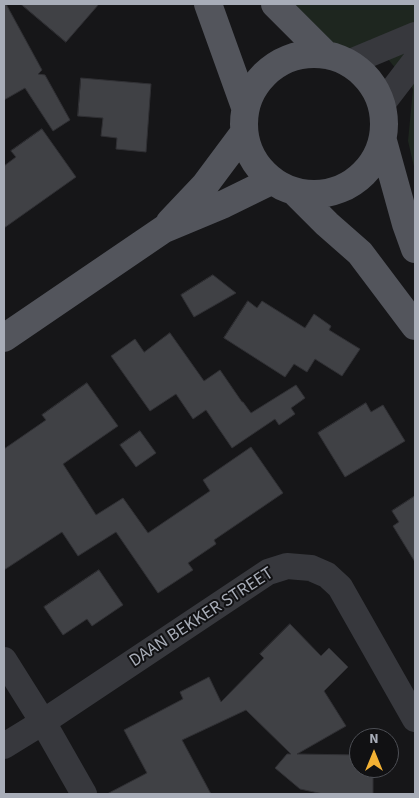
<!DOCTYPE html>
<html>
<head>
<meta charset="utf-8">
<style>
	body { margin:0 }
	#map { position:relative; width:419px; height:798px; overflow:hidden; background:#161618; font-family:"Source Sans 3",sans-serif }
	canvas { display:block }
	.frame { position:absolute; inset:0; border:5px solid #a8adb8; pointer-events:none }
	.north { position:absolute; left:349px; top:728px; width:50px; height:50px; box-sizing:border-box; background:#111113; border:1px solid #4d4f55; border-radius:50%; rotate:0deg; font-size:14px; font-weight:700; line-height:20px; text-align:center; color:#a8adb8 }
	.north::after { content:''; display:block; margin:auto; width:18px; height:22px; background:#f2b134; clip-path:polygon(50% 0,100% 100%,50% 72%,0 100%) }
</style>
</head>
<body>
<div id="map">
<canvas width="419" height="798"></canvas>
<div class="frame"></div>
<div class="north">N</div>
</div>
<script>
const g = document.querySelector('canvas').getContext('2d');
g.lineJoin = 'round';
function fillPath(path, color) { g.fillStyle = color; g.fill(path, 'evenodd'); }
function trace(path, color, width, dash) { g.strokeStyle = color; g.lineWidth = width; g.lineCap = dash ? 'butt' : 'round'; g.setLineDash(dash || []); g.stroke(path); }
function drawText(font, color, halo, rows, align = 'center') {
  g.font = font + ' "Source Sans 3",sans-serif'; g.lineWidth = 4; g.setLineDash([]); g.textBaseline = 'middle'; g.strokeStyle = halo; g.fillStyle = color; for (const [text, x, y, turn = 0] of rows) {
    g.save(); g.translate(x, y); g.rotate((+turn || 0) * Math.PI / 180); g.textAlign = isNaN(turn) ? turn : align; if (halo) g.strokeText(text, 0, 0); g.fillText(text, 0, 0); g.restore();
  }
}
fillPath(new Path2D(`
	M 274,4 L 415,4 L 415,171 L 408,141 L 413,89 L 371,39 L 348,63 Z`), '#1e261f');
const building = new Path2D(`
	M 4,4 L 6,4 L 42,70 L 38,74 L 45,75 L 70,120 L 53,131 L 25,88 L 4,100 Z
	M 21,4 L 99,4 L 66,42 Z
	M 81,78 L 151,84 L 146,152 L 116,149 L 117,138 L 101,136 L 103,118 L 78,116 Z
	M 42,129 L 76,177 L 4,228 L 4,166 L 16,157 L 11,151 Z
	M 213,275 L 236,293 L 194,317 L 181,295 Z
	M 248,301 L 257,308 L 262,301 L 305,328 L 314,314 L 331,326 L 329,330 L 360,349 L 342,376 L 315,359 L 307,372 L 294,364 L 285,377 L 224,338 Z
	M 170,333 L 204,381 L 220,370 L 242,402 L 243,402 L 251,413 L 296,385 L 305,398 L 291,408 L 295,414 L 279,425 L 275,419 L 232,448 L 206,410 L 193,419 L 176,394 L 150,411 L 111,356 L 135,339 L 144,352 Z
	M 87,383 L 118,426 L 63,464 L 96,515 L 123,498 L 148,533 L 210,491 L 203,480 L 251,447 L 283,493 L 214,540 L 216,544 L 188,563 L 193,570 L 158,593 L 116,532 L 78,556 L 62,532 L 4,570 L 4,449 L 46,420 L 42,415 Z
	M 366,403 L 371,412 L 383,405 L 405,441 L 345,477 L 318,433 Z
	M 140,431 L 156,453 L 136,467 L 120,445 Z
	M 415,496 L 415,562 L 393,526 L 399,522 L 392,511 Z
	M 99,570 L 123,605 L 92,626 L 87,619 L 63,635 L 44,607 Z
	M 290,624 L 321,656 L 329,648 L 348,667 L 324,691 L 346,726 L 297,754 L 359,755 L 359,768 L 373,768 L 373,794 L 323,794 L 300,789 L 275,768 L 287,754 L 291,754 L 246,710 L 182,740 L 211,794 L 107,794 L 147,773 L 124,730 L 183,699 L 180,692 L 209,677 L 221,702 L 264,658 L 260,654 Z`);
fillPath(building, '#404145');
trace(building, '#303034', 1);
trace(new Path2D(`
	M 348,63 L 415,35
	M 382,104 L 415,61
	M 4,660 L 43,722 L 84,794
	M 4,746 L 43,722 L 268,572 L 287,566 L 311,568 L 327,575 L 340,587 L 415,719`), '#37383d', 26);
trace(new Path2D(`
	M 208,4 L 245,107
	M 275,4 L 326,55
	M244 124a70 70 0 1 1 140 0a70 70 0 1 1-140 0Z
	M 383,141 L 406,224 L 415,249
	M 295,192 L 327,224 L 360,253 L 415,326
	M 170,222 L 205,185 L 243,134
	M 4,338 L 164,229 L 224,204 L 271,181`), '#53555c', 28);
drawText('18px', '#a8adb8', '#111113', [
	["DAAN BEKKER STREET",202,618,-33]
]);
</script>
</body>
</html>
